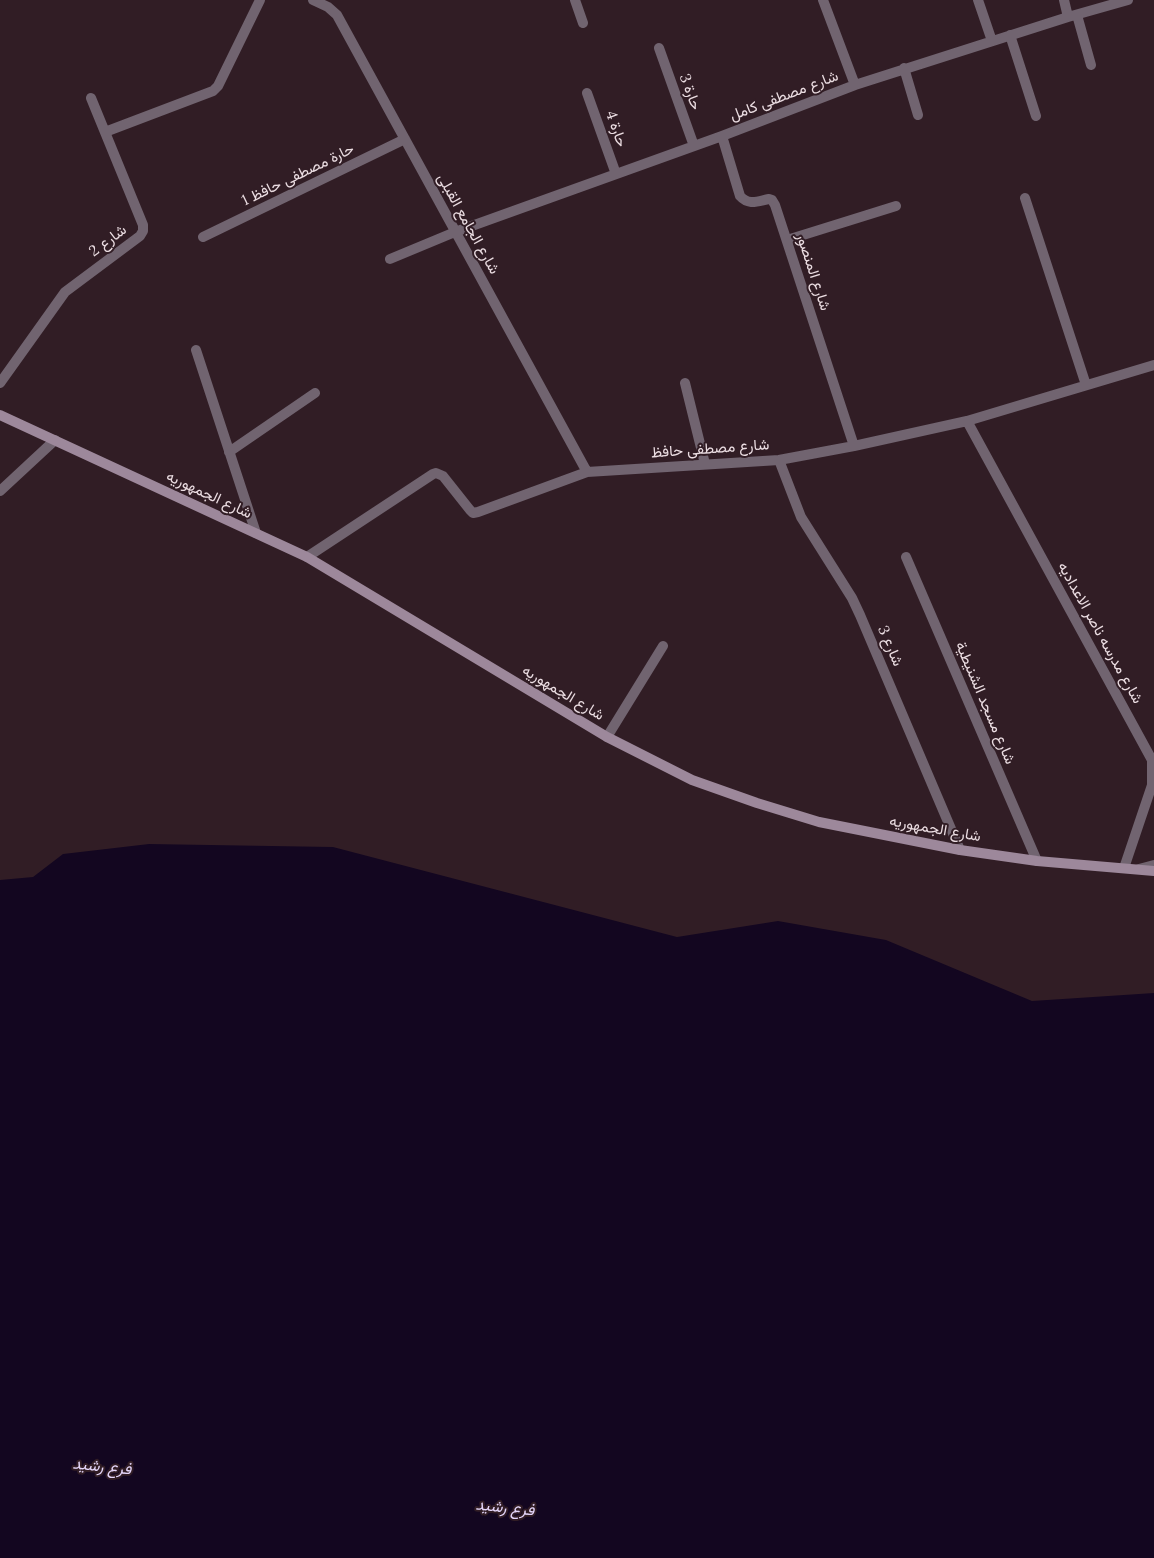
<!DOCTYPE html>
<html>
<head>
<meta charset="utf-8">
<style>
	body { margin:0 }
	canvas { display:block; background:#311d25 }
</style>
</head>
<body>
<canvas width="1154" height="1558"></canvas>
<script>
const g = document.querySelector('canvas').getContext('2d');
g.lineJoin = 'round';
function fillPath(path, color) { g.fillStyle = color; g.fill(path, 'evenodd'); }
function trace(path, color, width, dash) { g.strokeStyle = color; g.lineWidth = width; g.lineCap = dash ? 'butt' : 'round'; g.setLineDash(dash || []); g.stroke(path); }
function drawText(font, color, halo, rows, align = 'center') {
  g.font = font + ' Lora,Vazirmatn,serif'; g.lineWidth = 4; g.setLineDash([]); g.textBaseline = 'middle'; g.strokeStyle = halo; g.fillStyle = color; for (const [text, x, y, turn = 0] of rows) {
    g.save(); g.translate(x, y); g.rotate((+turn || 0) * Math.PI / 180); g.textAlign = isNaN(turn) ? turn : align; if (halo) g.strokeText(text, 0, 0); g.fillText(text, 0, 0); g.restore();
  }
}
fillPath(new Path2D(`
	M 149,844 L 333,847 L 677,937 L 778,921 L 886,940 L 1032,1001 L 1154,993 L 1154,1558 L 0,1558 L 0,880 L 33,877 L 63,854 Z`), '#130620');
trace(new Path2D(`
	M 313,0 L 328,7 L 337,15 L 587,472
	M 575,0 L 583,23
	M 823,0 L 855,85
	M 978,0 L 992,41
	M 1064,0 L 1068,17
	M 1077,15 L 1091,65
	M 1010,35 L 1036,116
	M 659,48 L 694,146
	M 904,68 L 918,115
	M 587,93 L 616,174
	M 105,132 L 213,91 L 218,86 L 260,0
	M 722,136 L 740,196 C 749,206 758,201 769,199 L 772,200 L 775,205 L 854,446
	M 1025,198 L 1086,385
	M 203,237 L 405,139
	M 787,240 L 896,206
	M 390,259 L 455,232 L 722,136 L 855,85 L 1068,17 L 1128,0
	M 196,350 L 256,533
	M 0,383 L 65,292 L 140,236 L 143,231 L 143,225 L 91,98
	M 685,383 L 705,464
	M 967,421 L 1152,760 L 1152,785 L 1124,868
	M 229,452 L 315,393
	M 779,460 L 801,517 L 852,598 L 860,615 L 960,850
	M 0,491 L 55,440
	M 307,557 L 433,474 L 436,473 L 443,476 L 470,510 L 473,513 L 478,512 L 587,472 L 779,460 L 854,446 L 967,421 L 1154,365
	M 906,557 L 1037,861
	M 607,737 L 663,646
	M 1139,869 L 1154,865`), '#716470', 10);
trace(new Path2D(`
	M 0,415 L 307,557 L 607,737 L 692,780 L 757,803 L 819,822 L 960,850 L 1037,861 L 1154,871`), '#9d889b', 10);
drawText('15px', '#ebdde2', '#311d25', [
	["حارة 3",690,92,70],
	["شارع مصطفى كامل",784,96,-21],
	["حارة 4",616,129,70],
	["حارة مصطفى حافظ 1",298,175,-26],
	["شارع الجامع القبلى",468,224,61],
	["شارع 2",108,241,-37],
	["شارع المنصور",813,272,72],
	["شارع مصطفى حافظ",710,449,-4],
	["شارع الجمهوريه",209,495,25],
	["شارع مدرسه ناصر الاعداديه",1100,633,61],
	["شارع 3",890,646,67],
	["شارع الجمهوريه",563,693,31],
	["شارع مسجد الشنيطية",985,703,67],
	["شارع الجمهوريه",935,829,10]
]);
drawText('italic 16px', '#e4d5f9', '#311d25', [
	["فرع رشيد",102,1467,6],
	["فرع رشيد",505,1508,6]
]);
</script>
</body>
</html>
